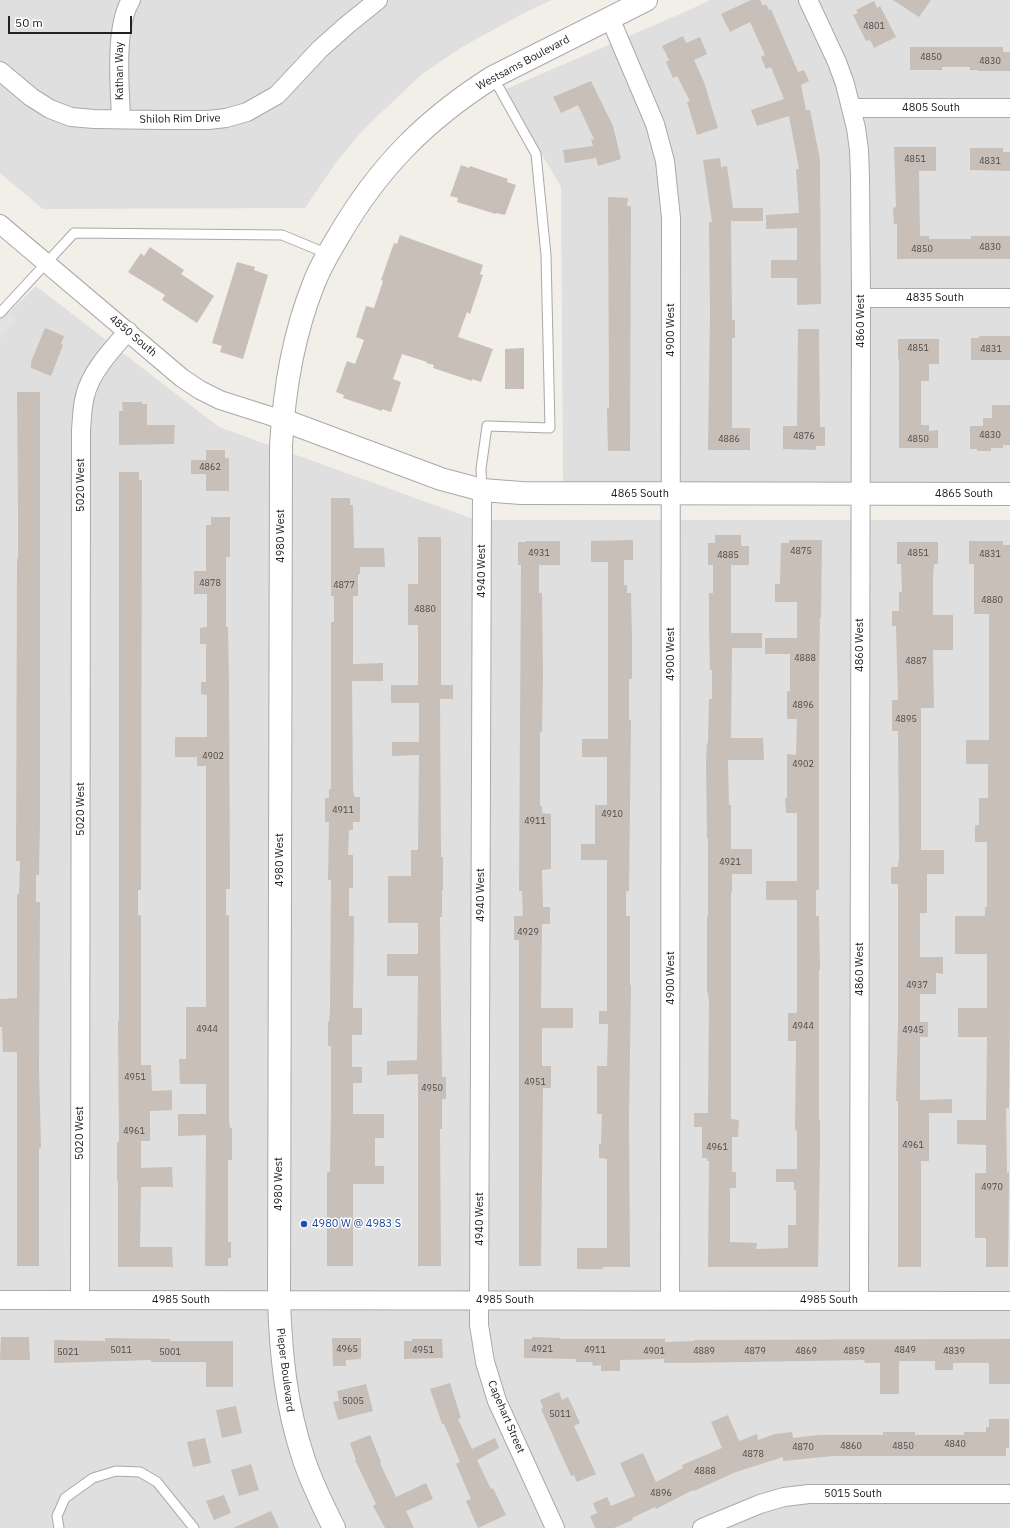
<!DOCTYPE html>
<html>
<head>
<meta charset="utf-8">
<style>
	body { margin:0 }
	#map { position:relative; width:1010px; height:1528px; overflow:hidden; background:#f2efe9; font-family:"IBM Plex Sans",sans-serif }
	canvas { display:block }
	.scale { position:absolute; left:8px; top:16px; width:124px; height:18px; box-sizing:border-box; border:2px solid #222; border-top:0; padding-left:5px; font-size:12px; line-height:14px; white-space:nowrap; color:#222; -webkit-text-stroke:3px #fff; paint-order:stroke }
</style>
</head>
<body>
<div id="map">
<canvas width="1010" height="1528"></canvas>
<div class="scale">50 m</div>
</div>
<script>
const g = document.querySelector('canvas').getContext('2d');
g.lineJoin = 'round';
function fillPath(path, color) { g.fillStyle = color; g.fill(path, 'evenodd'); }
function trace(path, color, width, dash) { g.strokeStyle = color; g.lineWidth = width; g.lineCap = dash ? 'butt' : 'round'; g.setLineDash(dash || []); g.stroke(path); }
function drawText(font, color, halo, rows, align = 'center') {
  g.font = font + ' "IBM Plex Sans",sans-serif'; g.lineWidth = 3; g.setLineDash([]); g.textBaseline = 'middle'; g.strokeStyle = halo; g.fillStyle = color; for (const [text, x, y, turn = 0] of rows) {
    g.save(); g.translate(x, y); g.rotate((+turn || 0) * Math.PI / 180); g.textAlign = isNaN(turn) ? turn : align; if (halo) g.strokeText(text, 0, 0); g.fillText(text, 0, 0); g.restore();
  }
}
fillPath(new Path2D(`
	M 0,0 L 552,0 L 526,12 L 462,47 L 421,75 L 364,129 L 337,161 L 305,208 L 43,209 L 0,173 Z
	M 710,0 L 1010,0 L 1010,486 L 563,486 L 561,187 L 504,90 L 687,11 Z
	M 36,286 L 219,427 L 476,520 L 1010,520 L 1010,1528 L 0,1528 L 0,321 Z`), '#e0dfdf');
fillPath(new Path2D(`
	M 0,305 L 17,319 L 0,339 Z`), '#e2e2e2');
fillPath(new Path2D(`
	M 751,0 L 760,0 L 763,6 L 766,4 L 769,10 L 771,9 L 798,72 L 804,70 L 809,81 L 801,85 L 806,110 L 810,110 L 820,159 L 821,304 L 797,305 L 797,278 L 771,278 L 771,260 L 797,260 L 797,228 L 766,229 L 766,215 L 799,213 L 796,169 L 799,169 L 789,116 L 757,126 L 751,110 L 784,99 L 771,67 L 766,69 L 761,57 L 765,55 L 750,22 L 730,32 L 721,14 Z
	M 893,0 L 931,0 L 919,17 Z
	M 874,1 L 877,8 L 880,6 L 896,37 L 874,48 L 870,40 L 866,41 L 853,15 L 858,13 L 856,10 Z
	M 683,36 L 686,43 L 700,37 L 707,54 L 694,60 L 704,82 L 718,128 L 697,135 L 687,102 L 690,101 L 677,76 L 673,78 L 666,62 L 669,60 L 662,46 Z
	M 910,47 L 1003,47 L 1003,52 L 1010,52 L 1010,71 L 978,71 L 978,70 L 970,70 L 970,67 L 942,67 L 942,70 L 910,70 Z
	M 591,81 L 613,126 L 621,159 L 598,166 L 596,158 L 565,163 L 563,150 L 593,146 L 591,140 L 594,139 L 578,105 L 561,113 L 553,97 Z
	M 894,147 L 936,147 L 936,171 L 919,171 L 920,236 L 929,236 L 929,239 L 971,239 L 971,236 L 1010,236 L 1010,259 L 897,259 L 897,224 L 894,224 L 893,208 L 896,207 Z
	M 970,148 L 1003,148 L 1003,152 L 1010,152 L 1010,171 L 970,170 Z
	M 720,158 L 721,167 L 727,166 L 733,208 L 763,208 L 763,221 L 731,221 L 732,320 L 735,320 L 735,338 L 732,338 L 732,428 L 750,428 L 750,450 L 708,450 L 710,314 L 709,222 L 712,222 L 703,160 Z
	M 461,165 L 469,168 L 470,166 L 508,179 L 507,182 L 516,185 L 505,215 L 496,213 L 496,214 L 457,202 L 458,198 L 450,196 Z
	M 608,197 L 628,198 L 627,206 L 631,206 L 630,451 L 608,451 L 607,408 L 609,408 Z
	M 400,235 L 483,265 L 480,274 L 483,275 L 470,314 L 467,312 L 458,337 L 493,349 L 481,382 L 472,379 L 472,381 L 433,368 L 434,365 L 426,363 L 427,362 L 402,354 L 393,379 L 401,382 L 391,412 L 382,409 L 382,411 L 343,398 L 344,395 L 336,392 L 347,361 L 355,364 L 364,340 L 356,337 L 366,306 L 374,308 L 383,281 L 381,280 L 394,243 L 397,244 Z
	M 150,247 L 184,270 L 181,274 L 214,296 L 197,323 L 162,300 L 165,295 L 128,272 L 141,253 L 144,256 Z
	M 237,262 L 255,267 L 254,270 L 268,275 L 243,359 L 220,352 L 222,346 L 212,343 Z
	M 45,328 L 64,336 L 61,344 L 63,345 L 51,376 L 31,368 L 31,362 Z
	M 798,329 L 819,329 L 820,427 L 825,427 L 825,446 L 816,446 L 816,450 L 783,449 L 783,426 L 797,426 Z
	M 979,336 L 1010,336 L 1010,360 L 971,360 L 971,338 L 979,338 Z
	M 898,339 L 939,339 L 939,364 L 929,364 L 929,381 L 921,381 L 921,425 L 929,425 L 929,431 L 938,430 L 938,448 L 899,448 L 899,359 L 898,359 Z
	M 524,348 L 524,389 L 505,389 L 505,349 Z
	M 17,392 L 40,392 L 40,821 L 39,875 L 36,875 L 36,902 L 40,902 L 39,1068 L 41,1148 L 39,1148 L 39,1266 L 17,1266 L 17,1052 L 3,1052 L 2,1027 L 0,1027 L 0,999 L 17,998 L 17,894 L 19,894 L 20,861 L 16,861 L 17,559 L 18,559 L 18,511 Z
	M 122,402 L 142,402 L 142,404 L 147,404 L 147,425 L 175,425 L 174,444 L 119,445 L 119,411 L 123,411 Z
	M 992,405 L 1010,405 L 1010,445 L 1003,445 L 1003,448 L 991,448 L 991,451 L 977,451 L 977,449 L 970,449 L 970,426 L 983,426 L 983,418 L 992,418 Z
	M 206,450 L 225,450 L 225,458 L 229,458 L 229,491 L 206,491 L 206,474 L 191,474 L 191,460 L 206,460 Z
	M 119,472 L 139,472 L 139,480 L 142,480 L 141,890 L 138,890 L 138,915 L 141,915 L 141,1065 L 151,1065 L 152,1091 L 172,1090 L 172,1110 L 150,1111 L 150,1141 L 141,1141 L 141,1168 L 172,1167 L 173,1187 L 141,1187 L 140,1247 L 172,1247 L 173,1267 L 118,1267 L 118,1181 L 117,1181 L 117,1142 L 119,1142 L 118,1021 L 119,1021 Z
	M 331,498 L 350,498 L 350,505 L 353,505 L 354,548 L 384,548 L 385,567 L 360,567 L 360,574 L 358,574 L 358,596 L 353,596 L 353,664 L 383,663 L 383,681 L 352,681 L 353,789 L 354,797 L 360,797 L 360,822 L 353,822 L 353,830 L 349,830 L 348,855 L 353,855 L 353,888 L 349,888 L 349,916 L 354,916 L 353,1008 L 362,1008 L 362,1035 L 352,1035 L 352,1067 L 362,1067 L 362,1083 L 353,1083 L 353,1114 L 384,1114 L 384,1138 L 375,1138 L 375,1166 L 384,1166 L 384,1184 L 353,1184 L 353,1266 L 327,1266 L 327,1172 L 330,1172 L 331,1107 L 331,1046 L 328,1046 L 328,1022 L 329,1022 L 330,1013 L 331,880 L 328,880 L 329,822 L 325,822 L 325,798 L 329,798 L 329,789 L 331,789 L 331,622 L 334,622 L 334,596 L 331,596 Z
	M 211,517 L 230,517 L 230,557 L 226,557 L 226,627 L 228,627 L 229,682 L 230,889 L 226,889 L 226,915 L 229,915 L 229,1119 L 230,1128 L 232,1128 L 232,1160 L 228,1160 L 228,1242 L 231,1242 L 231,1258 L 228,1258 L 228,1266 L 205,1266 L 206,1135 L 178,1136 L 178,1114 L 206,1114 L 206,1084 L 180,1084 L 179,1059 L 186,1059 L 186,1007 L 206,1007 L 206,766 L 197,766 L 197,757 L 175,757 L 175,737 L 207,737 L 207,695 L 201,694 L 201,682 L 206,682 L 206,644 L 200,644 L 200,628 L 207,627 L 207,594 L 194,594 L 194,571 L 206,571 L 206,525 L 211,525 Z
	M 715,535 L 741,535 L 741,546 L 749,546 L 749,565 L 731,565 L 731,633 L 762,633 L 762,648 L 732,648 L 731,738 L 763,738 L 764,760 L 728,760 L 729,805 L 731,805 L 731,849 L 752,849 L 752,874 L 732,874 L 732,892 L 731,892 L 731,1119 L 739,1120 L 738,1137 L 732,1137 L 732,1172 L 736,1172 L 736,1188 L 730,1188 L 730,1242 L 757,1243 L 756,1249 L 788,1248 L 788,1225 L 796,1225 L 796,1190 L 794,1190 L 794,1182 L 776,1182 L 776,1169 L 797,1169 L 797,1131 L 795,1129 L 796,1041 L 788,1041 L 788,1013 L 797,1013 L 797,900 L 766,900 L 766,881 L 797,881 L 797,813 L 786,813 L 785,798 L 787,798 L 787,754 L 796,755 L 797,719 L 787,719 L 787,691 L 790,691 L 790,654 L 765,654 L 765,638 L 797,638 L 797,602 L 775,602 L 775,584 L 780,584 L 781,543 L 789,543 L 789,540 L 822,540 L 821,618 L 820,618 L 819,679 L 819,890 L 816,890 L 816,916 L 819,916 L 820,970 L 819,970 L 819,1120 L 820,1120 L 820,1153 L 818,1267 L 708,1267 L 709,1161 L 707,1161 L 707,1158 L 702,1158 L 702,1127 L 694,1127 L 694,1113 L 708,1113 L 709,1002 L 708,993 L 707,993 L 707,916 L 708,916 L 708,838 L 707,838 L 706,761 L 707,743 L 708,743 L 709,699 L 712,699 L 712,670 L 710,670 L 709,626 L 709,593 L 713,593 L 713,565 L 708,565 L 708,543 L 715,543 Z
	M 418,537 L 441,537 L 441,685 L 453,685 L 453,699 L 440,699 L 441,857 L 443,857 L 443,890 L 442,890 L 442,917 L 440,917 L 441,1013 L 442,1077 L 446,1077 L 446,1099 L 442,1099 L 442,1129 L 440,1129 L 441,1266 L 418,1266 L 418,1074 L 387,1075 L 387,1061 L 417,1060 L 418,976 L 387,976 L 387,954 L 418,954 L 418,923 L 388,923 L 388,876 L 411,876 L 411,850 L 418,850 L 419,755 L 392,756 L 392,742 L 419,742 L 419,703 L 391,703 L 391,685 L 418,685 L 418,625 L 408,625 L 408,584 L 418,584 Z
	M 633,540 L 633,560 L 624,560 L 624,585 L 627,585 L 627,593 L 631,593 L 632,638 L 632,679 L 629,679 L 629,720 L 631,720 L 629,891 L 626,891 L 626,916 L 630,916 L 630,985 L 631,985 L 629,1119 L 630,1267 L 603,1267 L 603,1269 L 577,1269 L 577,1248 L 607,1248 L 607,1159 L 599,1158 L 599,1144 L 601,1144 L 602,1114 L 597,1114 L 597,1066 L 607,1066 L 608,1024 L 599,1024 L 599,1011 L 607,1011 L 607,860 L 581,860 L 581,844 L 595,844 L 595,805 L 607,805 L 607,757 L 582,757 L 582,739 L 608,739 L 608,562 L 591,562 L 591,541 Z
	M 526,541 L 560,541 L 560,565 L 539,565 L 539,593 L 542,593 L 543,674 L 542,732 L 540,732 L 540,806 L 542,806 L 542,813 L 551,814 L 551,869 L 542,870 L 543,907 L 550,907 L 550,924 L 542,924 L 541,1008 L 573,1008 L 573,1028 L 542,1028 L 542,1066 L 551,1066 L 551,1088 L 543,1088 L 541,1266 L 519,1266 L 519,940 L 514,940 L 514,916 L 523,916 L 522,891 L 519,891 L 521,565 L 518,565 L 518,542 L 526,542 Z
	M 969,541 L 1003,541 L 1003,545 L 1010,545 L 1010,1003 L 1009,1108 L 1006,1108 L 1007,1173 L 1009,1172 L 1008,1267 L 986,1267 L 986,1238 L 975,1238 L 975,1173 L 986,1173 L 986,1145 L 957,1144 L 957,1120 L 986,1120 L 987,1037 L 958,1037 L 958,1008 L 987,1008 L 987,954 L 955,954 L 955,916 L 985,916 L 985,907 L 987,907 L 987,842 L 975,842 L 975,825 L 979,825 L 979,798 L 988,798 L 988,764 L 966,764 L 966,740 L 989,740 L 989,614 L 974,614 L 974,564 L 969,564 Z
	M 897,542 L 938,542 L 938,564 L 934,564 L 933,577 L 933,615 L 953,615 L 953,650 L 933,650 L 934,708 L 921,708 L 921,850 L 944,850 L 944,874 L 927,874 L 927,913 L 920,913 L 920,957 L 943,957 L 943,974 L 936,973 L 936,994 L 920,994 L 920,1022 L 928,1022 L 928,1037 L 920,1037 L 920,1100 L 952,1099 L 952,1113 L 929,1113 L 929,1161 L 921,1161 L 921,1267 L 898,1267 L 898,1101 L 896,1101 L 898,1023 L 898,884 L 891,884 L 891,867 L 898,867 L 899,858 L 898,731 L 892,731 L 892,700 L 898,700 L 896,626 L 892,626 L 892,611 L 899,611 L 899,592 L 902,592 L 901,564 L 897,564 Z
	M 1,1337 L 29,1337 L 30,1360 L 0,1360 Z
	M 532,1337 L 560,1338 L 560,1339 L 665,1339 L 665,1342 L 694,1341 L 694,1340 L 1010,1339 L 1010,1384 L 989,1384 L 989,1363 L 953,1363 L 953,1370 L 935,1370 L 935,1361 L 899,1361 L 899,1394 L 880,1394 L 880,1363 L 865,1363 L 864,1360 L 686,1363 L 664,1363 L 664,1359 L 620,1360 L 620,1371 L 601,1371 L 601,1365 L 593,1366 L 592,1362 L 576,1362 L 576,1359 L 524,1358 L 524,1339 L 532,1339 Z
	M 105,1338 L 170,1339 L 170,1341 L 233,1341 L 233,1387 L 206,1387 L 206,1362 L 151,1362 L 151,1360 L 54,1363 L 54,1340 L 105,1341 Z
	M 332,1338 L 361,1338 L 361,1359 L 346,1360 L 346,1366 L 333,1366 Z
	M 412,1339 L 442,1339 L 443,1358 L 404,1359 L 404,1341 L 412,1341 Z
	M 450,1383 L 461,1418 L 458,1419 L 472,1449 L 495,1438 L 499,1448 L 477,1460 L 491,1489 L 493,1488 L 506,1515 L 478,1528 L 466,1501 L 471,1499 L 456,1464 L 460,1462 L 444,1424 L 442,1424 L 430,1389 Z
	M 366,1384 L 373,1411 L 338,1420 L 333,1402 L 339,1401 L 337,1391 Z
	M 559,1392 L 562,1400 L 568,1397 L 580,1423 L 574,1426 L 596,1474 L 577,1482 L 574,1475 L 571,1476 L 541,1409 L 543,1408 L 540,1400 Z
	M 236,1406 L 242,1433 L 222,1438 L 216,1410 Z
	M 728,1415 L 739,1441 L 757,1434 L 758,1440 L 775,1434 L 792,1432 L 793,1438 L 818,1435 L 883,1435 L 883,1432 L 915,1432 L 915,1435 L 964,1435 L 964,1432 L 986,1432 L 986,1427 L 989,1427 L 989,1419 L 1009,1419 L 1009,1448 L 1006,1448 L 1006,1456 L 833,1456 L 783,1461 L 783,1457 L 736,1472 L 694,1491 L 693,1490 L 656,1509 L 655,1507 L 632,1518 L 633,1520 L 614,1528 L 595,1528 L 590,1516 L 597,1513 L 593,1503 L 607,1497 L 611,1506 L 635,1496 L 620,1463 L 643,1453 L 656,1482 L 683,1468 L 682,1465 L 722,1448 L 711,1422 Z
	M 370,1435 L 381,1462 L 380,1463 L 396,1497 L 426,1483 L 433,1499 L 406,1511 L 414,1528 L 385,1528 L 373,1506 L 376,1504 L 355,1460 L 356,1460 L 350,1443 Z
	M 205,1438 L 211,1463 L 193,1467 L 187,1442 Z
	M 251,1464 L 259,1490 L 239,1496 L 231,1470 Z
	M 224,1495 L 231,1513 L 214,1520 L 206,1501 Z
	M 271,1511 L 279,1528 L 233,1528 L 262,1515 Z`), '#c7bfb8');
const service = new Path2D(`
	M 0,313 L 74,233 L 282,235 L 328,254
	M 482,490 L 481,469 L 487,426 L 550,428 L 546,255 L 536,154 L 493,77
	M 59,1528 L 57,1516 L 65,1498 L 93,1478 L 116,1471 L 140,1472 L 157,1482 L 194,1528`);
const minor = new Path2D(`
	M 808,0 L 837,62 L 845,84 L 856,128 L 859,150 L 860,176 L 861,298 L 859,1300
	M 610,18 L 655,124 L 665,161 L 671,218 L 670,1301
	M 0,71 L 31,97 L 50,109 L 71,117 L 94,119 L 163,120 L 208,120 L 226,118 L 247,112 L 277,95 L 320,49 L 347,25 L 378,0
	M 852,108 L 1010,108
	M 121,119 C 120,87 114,27 131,0
	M 0,224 L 182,378 L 200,390 L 220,400 L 283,420
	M 861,298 L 1010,298
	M 482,490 L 479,1325 L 485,1362 L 497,1401 L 555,1528
	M 0,1300 L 1010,1301
	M 80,1300 L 81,430 C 82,419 82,407 85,396 C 90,373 112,349 128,331
	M 702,1528 L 760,1504 L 784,1497 L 809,1494 L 1010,1494`);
const tertiary = new Path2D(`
	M 283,420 L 441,479 L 482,490 L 521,493 L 1010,494
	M 334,1528 C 323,1506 312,1484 304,1460 C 286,1406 281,1357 279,1301 L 281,446 C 284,390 293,335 314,283 C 320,267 329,252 338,237 C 378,168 425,120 493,77 L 646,0`);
trace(service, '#a9a9a9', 11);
trace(minor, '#a9a9a9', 20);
trace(tertiary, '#a9a9a9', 24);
trace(service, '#fff', 9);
trace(minor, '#fff', 18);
trace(tertiary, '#fff', 22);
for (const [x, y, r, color] of [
	[304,1224,4,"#1a4fb4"]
]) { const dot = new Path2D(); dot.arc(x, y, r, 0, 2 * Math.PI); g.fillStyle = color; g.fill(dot); trace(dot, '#fff', 1.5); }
drawText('9px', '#4b4948', null, [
	["4801",874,26],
	["4850",931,57],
	["4830",990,61],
	["4851",915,159],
	["4831",990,161],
	["4830",990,247],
	["4850",922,249],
	["4851",918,348],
	["4831",991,349],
	["4830",990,435],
	["4876",804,436],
	["4886",729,439],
	["4850",918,439],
	["4862",210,467],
	["4875",801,551],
	["4931",539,553],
	["4851",918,553],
	["4831",990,554],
	["4885",728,555],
	["4878",210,583],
	["4877",344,585],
	["4880",992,600],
	["4880",425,609],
	["4888",805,658],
	["4887",916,661],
	["4896",803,705],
	["4895",906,719],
	["4902",213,756],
	["4902",803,764],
	["4911",343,810],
	["4910",612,814],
	["4911",535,821],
	["4921",730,862],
	["4929",528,932],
	["4937",917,985],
	["4944",803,1026],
	["4944",207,1029],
	["4945",913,1030],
	["4951",135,1077],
	["4951",535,1082],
	["4950",432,1088],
	["4961",134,1131],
	["4961",913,1145],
	["4961",717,1147],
	["4970",992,1187],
	["4965",347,1349],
	["4921",542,1349],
	["5011",121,1350],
	["4951",423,1350],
	["4911",595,1350],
	["4849",905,1350],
	["4901",654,1351],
	["4889",704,1351],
	["4879",755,1351],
	["4869",806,1351],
	["4859",854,1351],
	["4839",954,1351],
	["5021",68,1352],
	["5001",170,1352],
	["5005",353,1401],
	["5011",560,1414],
	["4840",955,1444],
	["4860",851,1446],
	["4850",903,1446],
	["4870",803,1447],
	["4878",753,1454],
	["4888",705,1471],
	["4896",661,1493]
]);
drawText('11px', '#222', '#fff', [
	["Westsams Boulevard",523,63,-28],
	["Kathan Way",120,71,-90],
	["4805 South",931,108],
	["Shiloh Rim Drive",180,119,-1],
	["4835 South",935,298],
	["4860 West",861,321,-90],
	["4900 West",671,330,-90],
	["4850 South",133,336,40],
	["5020 West",81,485,-90],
	["4865 South",640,494],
	["4865 South",964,494],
	["4980 West",281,536,-90],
	["4940 West",482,571,-90],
	["4860 West",860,645,-90],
	["4900 West",671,654,-90],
	["5020 West",81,809,-90],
	["4980 West",280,860,-90],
	["4940 West",481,895,-90],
	["4860 West",860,969,-90],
	["4900 West",671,978,-90],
	["5020 West",80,1133,-90],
	["4980 West",279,1184,-90],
	["4940 West",480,1219,-90],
	["4985 South",181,1300],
	["4985 South",505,1300],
	["4985 South",829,1300],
	["Pieper Boulevard",285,1370,83],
	["Capehart Street",506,1417,67],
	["5015 South",853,1494]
]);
drawText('11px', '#164399', '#fff', [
	["4980 W @ 4983 S",312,1224]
], 'left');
</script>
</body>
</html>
